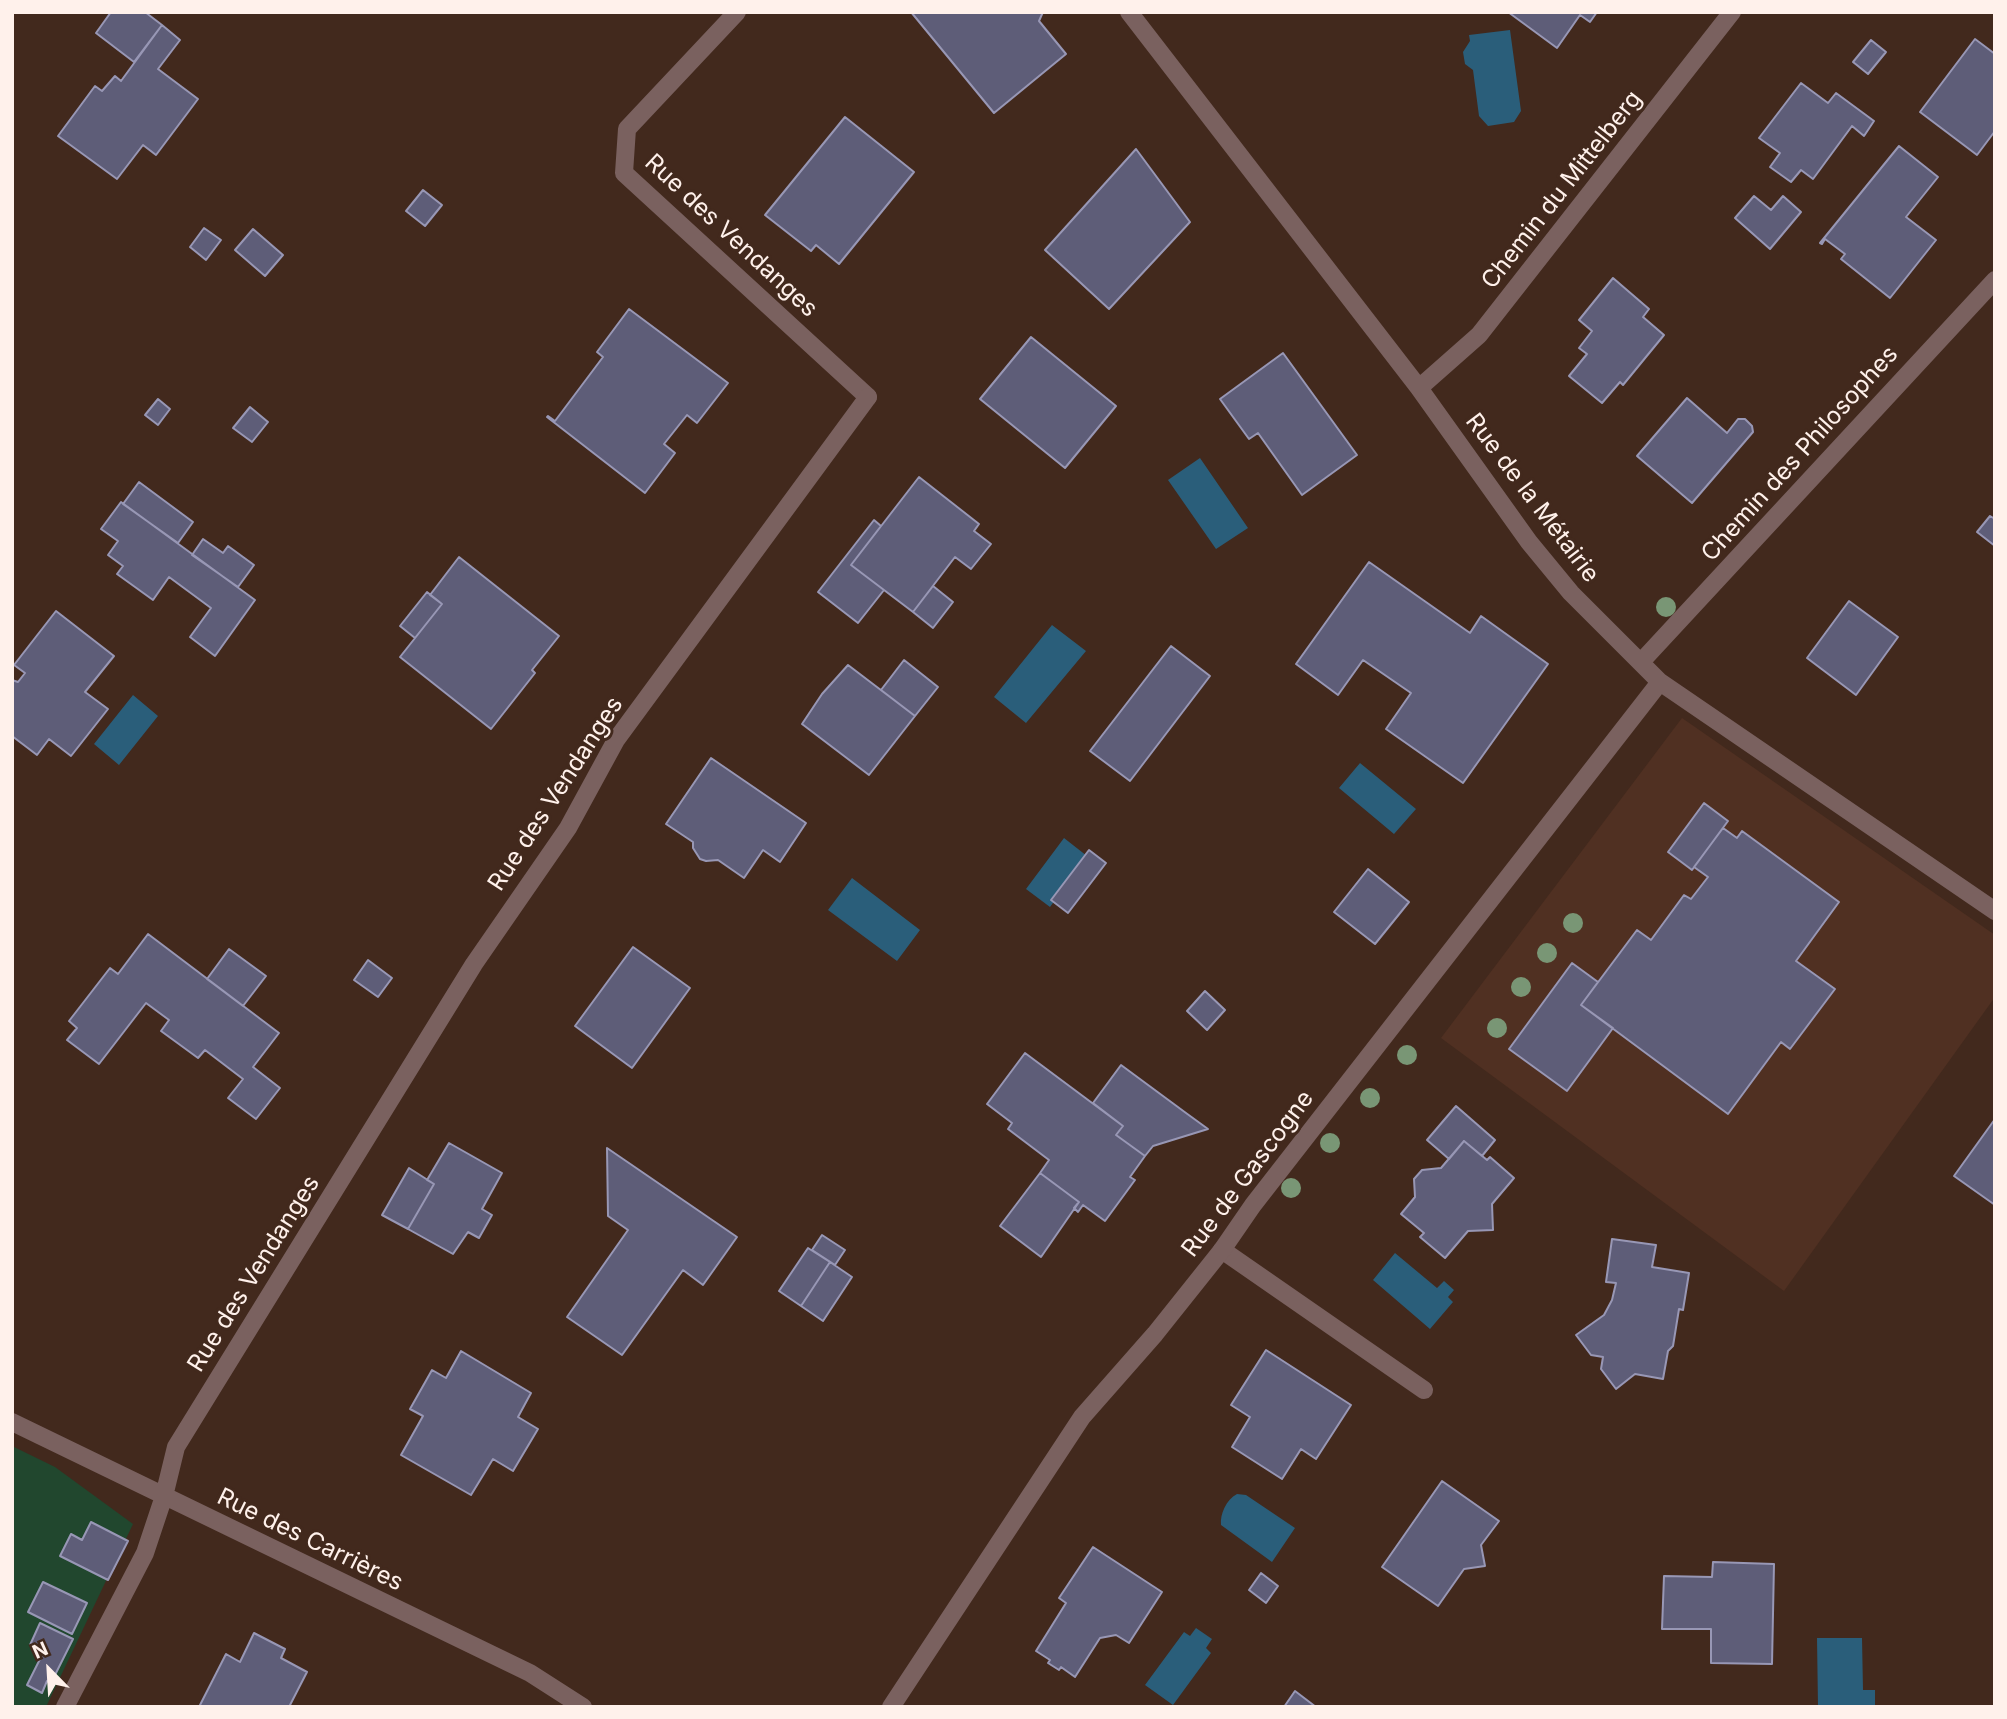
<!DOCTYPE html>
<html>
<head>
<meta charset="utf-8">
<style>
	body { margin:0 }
	#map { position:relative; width:2007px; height:1719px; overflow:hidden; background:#42291d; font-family:Inter,sans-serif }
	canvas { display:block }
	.frame { position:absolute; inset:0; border:14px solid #fff1eb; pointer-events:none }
	.north { position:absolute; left:14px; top:1635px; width:70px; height:70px; -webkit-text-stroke:5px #42291d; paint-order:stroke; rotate:336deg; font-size:19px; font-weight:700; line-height:28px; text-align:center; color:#fff1eb }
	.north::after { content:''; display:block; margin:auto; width:24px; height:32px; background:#fff1eb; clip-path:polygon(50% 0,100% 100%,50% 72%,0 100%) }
</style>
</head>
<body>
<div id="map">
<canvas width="2007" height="1719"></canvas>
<div class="frame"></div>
<div class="north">N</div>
</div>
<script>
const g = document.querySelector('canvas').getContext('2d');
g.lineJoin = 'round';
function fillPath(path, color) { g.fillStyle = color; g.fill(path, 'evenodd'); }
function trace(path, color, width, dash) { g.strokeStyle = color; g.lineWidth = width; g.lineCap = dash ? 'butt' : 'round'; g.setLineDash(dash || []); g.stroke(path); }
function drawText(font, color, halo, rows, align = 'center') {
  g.font = font + ' Inter,sans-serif'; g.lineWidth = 6; g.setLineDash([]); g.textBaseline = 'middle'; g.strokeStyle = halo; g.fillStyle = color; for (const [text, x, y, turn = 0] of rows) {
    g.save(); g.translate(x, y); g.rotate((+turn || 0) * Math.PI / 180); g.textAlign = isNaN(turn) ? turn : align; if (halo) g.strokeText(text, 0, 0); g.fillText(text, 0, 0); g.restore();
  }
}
fillPath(new Path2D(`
	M 1682,718 L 1995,935 L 1995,997 L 1784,1291 L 1441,1038 Z`), '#503022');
fillPath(new Path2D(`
	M 12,1446 L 55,1467 L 133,1524 L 46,1707 L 12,1707 Z`), '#21472e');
fillPath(new Path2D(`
	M 1510,30 L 1521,111 L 1514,122 L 1488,126 L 1479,116 L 1473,70 L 1465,64 L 1463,52 L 1470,41 L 1469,35 Z
	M 1200,458 L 1248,528 L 1216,549 L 1168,480 Z
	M 1052,625 L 1086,651 L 1026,723 L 994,697 Z
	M 133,695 L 158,716 L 119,765 L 94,744 Z
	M 1360,763 L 1416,809 L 1394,834 L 1339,788 Z
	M 1064,838 L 1087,856 L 1050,907 L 1026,889 Z
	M 852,878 L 920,930 L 897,961 L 828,910 Z
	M 1395,1253 L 1437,1288 L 1444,1281 L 1454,1290 L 1448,1297 L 1453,1302 L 1430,1329 L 1373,1280 Z
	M 1237,1494 L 1246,1495 L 1295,1528 L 1272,1562 L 1221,1525 C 1220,1514 1226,1500 1237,1494 Z
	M 1196,1628 L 1212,1639 L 1206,1648 L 1211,1653 L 1173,1705 L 1145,1685 L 1184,1632 L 1190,1636 Z
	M 1817,1638 L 1862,1638 L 1863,1690 L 1875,1690 L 1875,1707 L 1818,1707 Z`), '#2a5e7a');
const building = new Path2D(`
	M 111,12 L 145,12 L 162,25 L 134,62 L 96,33 Z
	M 911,12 L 1043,12 L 1039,21 L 1066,54 L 994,113 Z
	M 1508,12 L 1597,12 L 1590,22 L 1580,15 L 1557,48 Z
	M 162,25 L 180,40 L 158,69 L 198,99 L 156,155 L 143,145 L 117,179 L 58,136 L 95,86 L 102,91 L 115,76 L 121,81 Z
	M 1975,39 L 1995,54 L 1995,131 L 1977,155 L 1920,112 Z
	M 1871,40 L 1886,52 L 1868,74 L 1853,62 Z
	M 1801,83 L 1828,103 L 1836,93 L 1874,121 L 1864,136 L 1852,126 L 1813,179 L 1801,170 L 1791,182 L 1770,167 L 1780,153 L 1759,138 Z
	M 845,117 L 914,172 L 839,264 L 816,245 L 811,251 L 765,215 Z
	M 1899,146 L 1938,177 L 1906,217 L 1936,240 L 1890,298 L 1841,259 L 1845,254 L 1825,239 L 1822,244 L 1820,243 Z
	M 1136,149 L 1190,222 L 1109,309 L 1045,250 Z
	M 423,190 L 442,205 L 425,226 L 406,211 Z
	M 1754,196 L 1771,210 L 1783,196 L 1801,212 L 1770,249 L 1735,218 Z
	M 204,228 L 221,240 L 206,260 L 190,247 Z
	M 253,229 L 283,255 L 265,276 L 235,250 Z
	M 1613,278 L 1649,309 L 1643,317 L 1664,335 L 1623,385 L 1620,382 L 1602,403 L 1569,376 L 1587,354 L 1579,348 L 1592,331 L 1579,320 Z
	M 629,309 L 728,383 L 697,423 L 687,415 L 664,444 L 675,453 L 645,493 L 547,417 L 548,416 L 555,421 L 603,357 L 597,352 Z
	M 1031,337 L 1116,406 L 1065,468 L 980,399 Z
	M 1283,353 L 1357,455 L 1302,495 L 1258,433 L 1249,439 L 1220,399 Z
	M 1687,398 L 1727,433 L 1738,419 L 1745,419 L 1752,426 L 1753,432 L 1692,503 L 1637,456 Z
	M 158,399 L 170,409 L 158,425 L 145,415 Z
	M 250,407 L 268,422 L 252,442 L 233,428 Z
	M 919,477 L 979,524 L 974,531 L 991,544 L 971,569 L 955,557 L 913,612 L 851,565 Z
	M 139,482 L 193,522 L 178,543 L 123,504 Z
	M 121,502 L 255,600 L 215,656 L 190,637 L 211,608 L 169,577 L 153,600 L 117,574 L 123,566 L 108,555 L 118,541 L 101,529 Z
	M 1990,516 L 1995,519 L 1995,546 L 1977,532 Z
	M 874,520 L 881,526 L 851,565 L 884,590 L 858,623 L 818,592 Z
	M 203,539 L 223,553 L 228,546 L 254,565 L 238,587 L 192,555 Z
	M 459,557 L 559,636 L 532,670 L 535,673 L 491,729 L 400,657 L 442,604 L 430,595 Z
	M 1369,562 L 1470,633 L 1481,616 L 1548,664 L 1463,783 L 1386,729 L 1411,693 L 1363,660 L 1338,695 L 1296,664 Z
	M 933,586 L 953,602 L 933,628 L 913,612 Z
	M 427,592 L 442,604 L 415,638 L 400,626 Z
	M 1849,601 L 1898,637 L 1856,695 L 1807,658 Z
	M 56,611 L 114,656 L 85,692 L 108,709 L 71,756 L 49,739 L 37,755 L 12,736 L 12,680 L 18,682 L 25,673 L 14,665 Z
	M 1171,646 L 1210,676 L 1130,781 L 1090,751 Z
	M 904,660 L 938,687 L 915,716 L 881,690 Z
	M 848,665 L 915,716 L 869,775 L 802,724 L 822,694 Z
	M 711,758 L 806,823 L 780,862 L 763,850 L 744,878 L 718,860 L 706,861 L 700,859 L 693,848 L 693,842 L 666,824 Z
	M 1704,803 L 1728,821 L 1692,870 L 1668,852 Z
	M 1723,828 L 1737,838 L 1742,831 L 1839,902 L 1796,961 L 1835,989 L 1790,1049 L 1781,1042 L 1728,1114 L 1581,1005 L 1637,930 L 1651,940 L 1684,895 L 1691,899 L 1708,877 L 1694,867 Z
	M 1089,850 L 1106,863 L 1068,913 L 1051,900 Z
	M 1368,869 L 1409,902 L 1375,944 L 1334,912 Z
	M 148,934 L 279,1033 L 253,1067 L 280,1088 L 256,1119 L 228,1098 L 243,1079 L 205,1050 L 198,1058 L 161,1031 L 169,1020 L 146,1003 L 99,1064 L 67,1040 L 77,1028 L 69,1021 L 110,968 L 118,974 Z
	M 633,947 L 690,988 L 632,1068 L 575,1026 Z
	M 229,949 L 266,976 L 243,1006 L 207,979 Z
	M 368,960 L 392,978 L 378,997 L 354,980 Z
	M 1572,963 L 1598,982 L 1581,1005 L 1613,1028 L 1567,1091 L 1509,1049 Z
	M 1205,991 L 1225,1010 L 1207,1030 L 1187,1011 Z
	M 1025,1053 L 1123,1126 L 1116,1135 L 1145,1156 L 1130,1177 L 1135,1180 L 1105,1221 L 1083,1205 L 1078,1212 L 1074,1208 L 1079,1202 L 1040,1173 L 1049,1160 L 1008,1129 L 1012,1123 L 987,1104 Z
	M 1121,1065 L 1186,1113 L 1208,1129 L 1153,1146 L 1145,1156 L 1116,1135 L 1123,1126 L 1093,1103 Z
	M 1456,1106 L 1495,1140 L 1482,1156 L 1464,1141 L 1449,1159 L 1427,1140 Z
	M 1995,1119 L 1995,1205 L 1954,1176 Z
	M 1464,1141 L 1487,1160 L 1490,1157 L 1514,1178 L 1492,1204 L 1493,1230 L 1468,1231 L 1445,1258 L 1420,1237 L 1424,1233 L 1401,1214 L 1415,1197 L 1414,1179 L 1422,1170 L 1441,1168 Z
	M 449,1143 L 502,1173 L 482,1209 L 492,1215 L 479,1238 L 468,1232 L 453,1254 L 408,1229 L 434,1184 L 427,1180 Z
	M 607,1148 L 737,1237 L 703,1285 L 683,1270 L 622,1355 L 567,1317 L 628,1230 L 608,1216 Z
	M 409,1168 L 434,1184 L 408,1229 L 382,1215 Z
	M 1040,1173 L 1079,1202 L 1041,1257 L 1000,1226 Z
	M 822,1235 L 845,1250 L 835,1265 L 812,1250 Z
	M 1612,1239 L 1656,1245 L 1652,1267 L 1689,1273 L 1683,1310 L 1679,1309 L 1673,1346 L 1668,1351 L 1663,1379 L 1635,1374 L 1616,1389 L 1601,1369 L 1603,1357 L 1591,1355 L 1576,1335 L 1604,1315 L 1612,1300 L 1616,1283 L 1606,1282 Z
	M 808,1248 L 830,1262 L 801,1306 L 779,1291 Z
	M 830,1262 L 852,1277 L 823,1321 L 801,1306 Z
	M 1266,1350 L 1351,1405 L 1316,1459 L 1301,1449 L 1282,1479 L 1232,1447 L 1250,1417 L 1231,1405 Z
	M 461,1351 L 531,1393 L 518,1417 L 538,1429 L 513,1471 L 493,1459 L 471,1495 L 401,1455 L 423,1416 L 410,1409 L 432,1370 L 446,1378 Z
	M 1442,1481 L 1499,1521 L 1481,1545 L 1485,1566 L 1464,1569 L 1438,1606 L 1382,1567 Z
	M 91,1522 L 128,1541 L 108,1580 L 60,1556 L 71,1534 L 82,1540 Z
	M 1093,1547 L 1162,1592 L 1129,1643 L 1116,1635 L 1100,1638 L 1075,1677 L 1061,1667 L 1059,1670 L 1048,1663 L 1050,1660 L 1036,1651 L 1066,1603 L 1059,1598 Z
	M 1713,1562 L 1774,1564 L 1772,1664 L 1711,1663 L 1711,1629 L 1662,1629 L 1664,1576 L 1712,1577 Z
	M 1261,1573 L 1278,1586 L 1266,1603 L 1249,1590 Z
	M 43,1582 L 87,1603 L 72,1634 L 28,1612 Z
	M 40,1623 L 73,1639 L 51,1683 L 47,1681 L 42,1693 L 27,1685 L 44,1651 L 30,1645 Z
	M 254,1633 L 285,1649 L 281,1658 L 307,1672 L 289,1707 L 199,1707 L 226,1654 L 240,1662 Z
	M 1295,1691 L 1316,1707 L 1284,1707 Z`);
fillPath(building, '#5e5d78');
trace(building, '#9897b5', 2);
trace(new Path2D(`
	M 737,12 L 627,129 L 624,173 L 868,397
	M 1222,1250 L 1424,1390`), '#7a615f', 18);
trace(new Path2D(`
	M 1129,12 L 1419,388 L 1529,542 L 1571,593 L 1660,682 L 1995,911
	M 1419,388 L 1479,335 L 1732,12
	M 1641,662 L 1995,280
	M 12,1422 L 530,1673 L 583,1707
	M 65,1707 L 145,1553 L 164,1496 L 176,1447 L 474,964 L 568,828 L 616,740 L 868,397
	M 891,1707 L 1082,1417 L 1155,1334 L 1222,1250 L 1253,1205 L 1660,682`), '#7a615f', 18);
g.fillStyle = '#799675';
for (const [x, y] of [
	[1666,607],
	[1573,923],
	[1547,953],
	[1521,987],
	[1497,1028],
	[1407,1055],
	[1370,1098],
	[1330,1143],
	[1291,1188]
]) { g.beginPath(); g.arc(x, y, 10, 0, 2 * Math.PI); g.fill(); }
drawText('24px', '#fff1eb', '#42291d', [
	["Chemin du Mittelberg",1562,190,-52],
	["Rue des Vendanges",731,236,43],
	["Chemin des Philosophes",1800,454,-48],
	["Rue de la Métairie",1532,498,53],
	["Rue des Vendanges",556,794,-57],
	["Rue de Gascogne",1248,1174,-53],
	["Rue des Vendanges",254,1274,-58],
	["Rue des Carrières",310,1540,26]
]);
</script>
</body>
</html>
